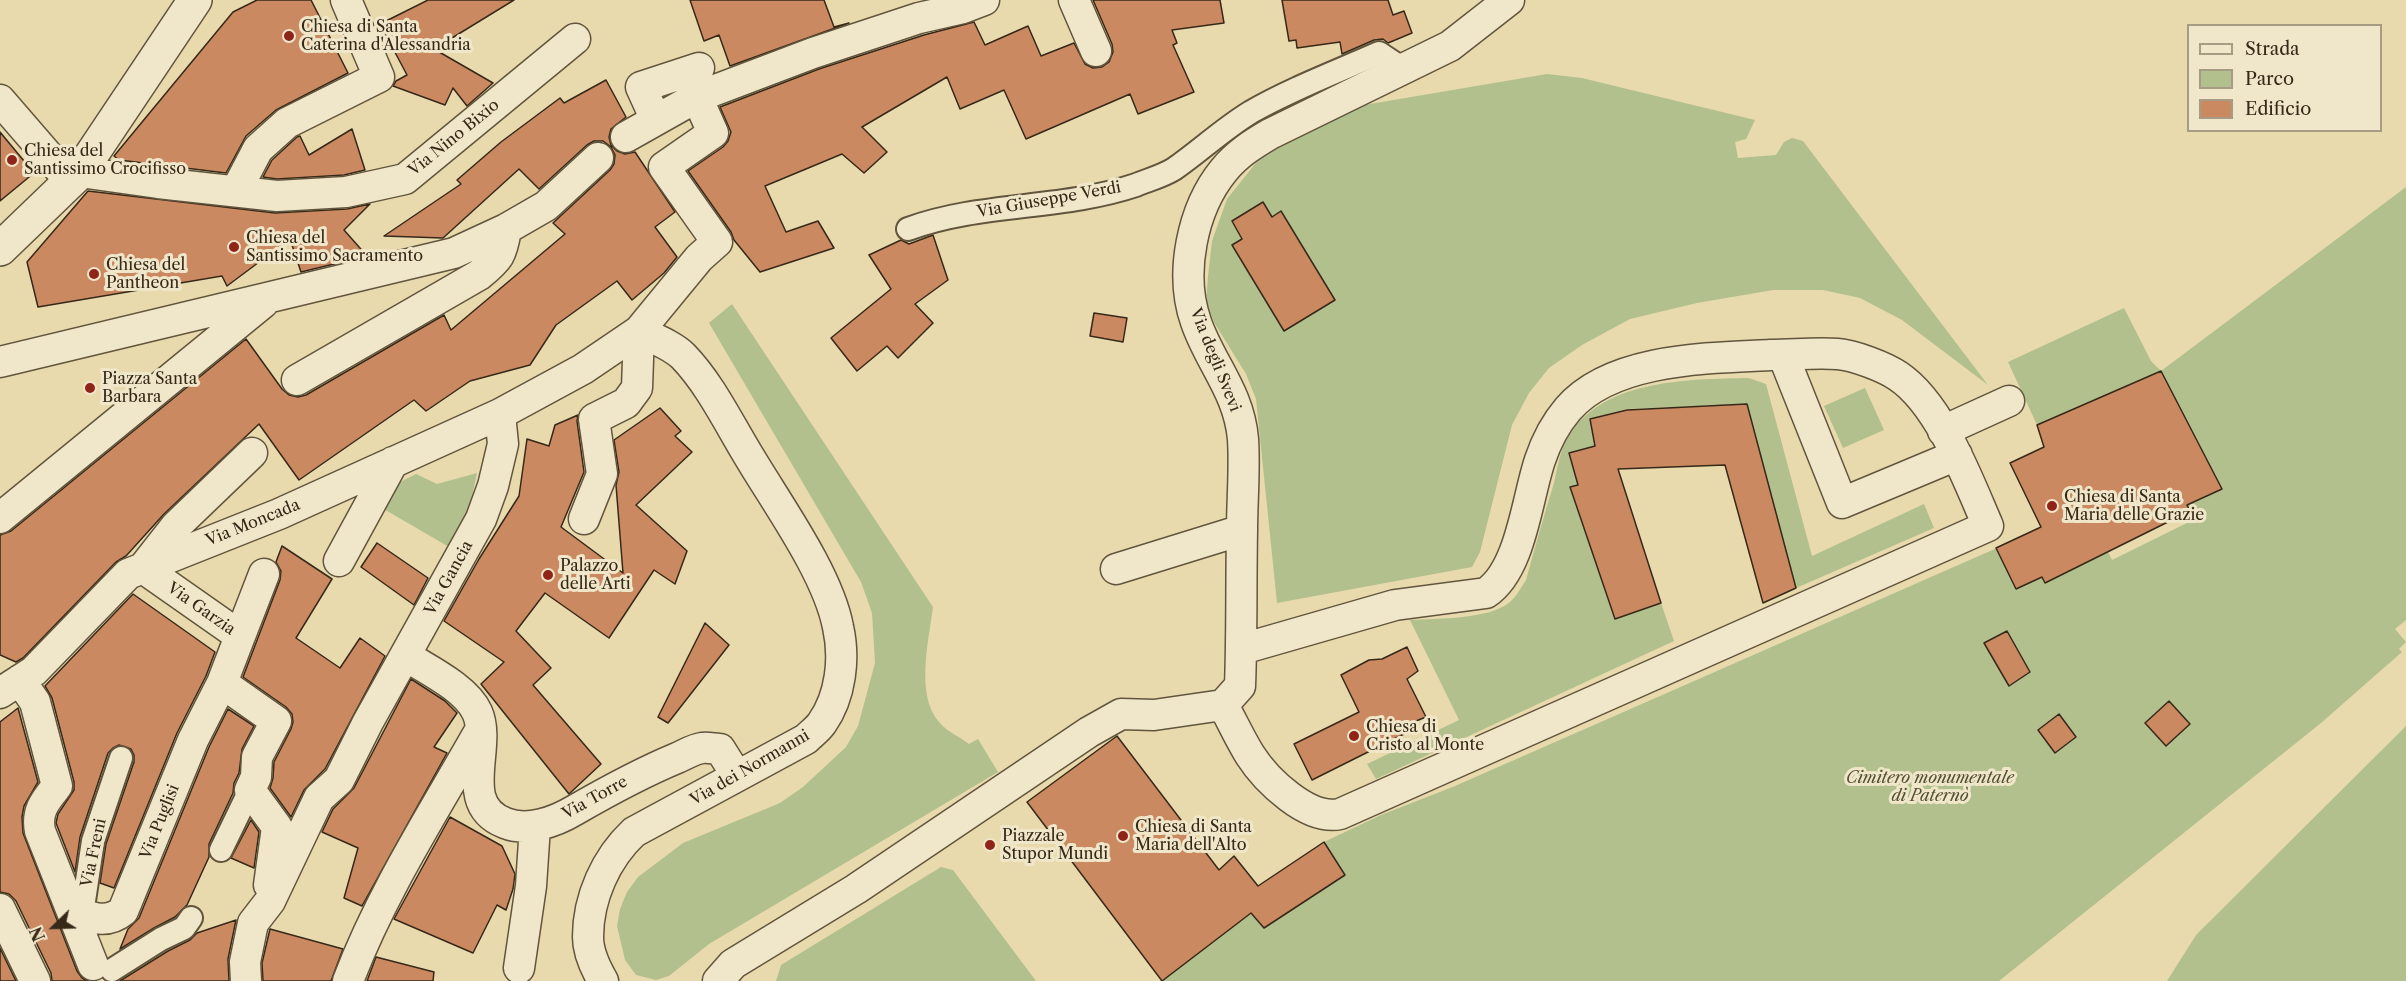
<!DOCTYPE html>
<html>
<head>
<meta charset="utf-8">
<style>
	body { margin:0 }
	#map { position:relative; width:2406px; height:981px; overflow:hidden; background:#e8daad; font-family:"Libre Caslon Text",serif }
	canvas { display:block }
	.legend { position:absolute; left:2187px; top:24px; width:195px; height:108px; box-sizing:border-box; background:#f0e7ca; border:2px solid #a69b83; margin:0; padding:8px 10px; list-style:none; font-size:18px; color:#362918 }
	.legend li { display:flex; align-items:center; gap:12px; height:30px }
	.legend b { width:30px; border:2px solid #a69b83 }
	.north { position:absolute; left:24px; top:897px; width:60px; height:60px; -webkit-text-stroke:4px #f0e7ca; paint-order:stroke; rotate:247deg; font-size:16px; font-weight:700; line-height:24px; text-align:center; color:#362918 }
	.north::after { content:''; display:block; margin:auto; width:21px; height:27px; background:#362918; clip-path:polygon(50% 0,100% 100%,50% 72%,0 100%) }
</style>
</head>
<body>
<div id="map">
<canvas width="2406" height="981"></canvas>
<ul class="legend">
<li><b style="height:8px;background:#f0e7ca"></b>Strada</li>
<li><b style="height:16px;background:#b2c08d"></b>Parco</li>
<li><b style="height:16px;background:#cb8962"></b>Edificio</li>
</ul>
<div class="north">N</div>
</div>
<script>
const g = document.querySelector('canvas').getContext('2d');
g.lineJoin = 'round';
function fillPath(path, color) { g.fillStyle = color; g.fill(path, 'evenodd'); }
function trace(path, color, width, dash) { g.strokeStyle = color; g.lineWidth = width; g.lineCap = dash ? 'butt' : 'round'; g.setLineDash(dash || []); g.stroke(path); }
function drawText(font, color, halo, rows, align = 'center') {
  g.font = font + ' "Libre Caslon Text",serif'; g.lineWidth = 6; g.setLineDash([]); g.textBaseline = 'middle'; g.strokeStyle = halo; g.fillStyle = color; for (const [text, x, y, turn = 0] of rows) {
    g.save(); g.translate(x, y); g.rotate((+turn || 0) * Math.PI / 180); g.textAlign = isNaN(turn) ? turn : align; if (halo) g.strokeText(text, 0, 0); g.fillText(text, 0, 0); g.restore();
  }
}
fillPath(new Path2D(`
	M 1547,74 L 1582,78 L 1755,120 L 1746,139 L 1735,142 L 1738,158 L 1776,155 L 1784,142 L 1792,138 L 1803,141 L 1988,385 L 1902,320 L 1860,298 L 1823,290 L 1773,290 L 1697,303 L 1630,319 L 1582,345 L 1549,368 L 1529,393 L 1512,425 L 1480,552 L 1472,567 L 1277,603 L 1256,399 L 1246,374 L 1215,324 L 1206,303 L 1208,276 L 1212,241 L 1227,199 L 1259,159 L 1272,150 L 1358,106 Z
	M 2406,187 L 2406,620 L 2395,629 L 2406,642 L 2399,649 L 2402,652 L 2321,723 L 1999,981 L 1162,981 L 1251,913 L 1264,928 L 1345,875 L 1324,842 L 1381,815 L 1455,786 L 1997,548 L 2042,577 L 2045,583 L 2108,552 L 2112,560 L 2193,520 L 2142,415 L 2044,447 L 2037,425 L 2008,362 L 2124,308 L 2151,361 L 2161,371 Z
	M 732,304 L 933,607 C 929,639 915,695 939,722 C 947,732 959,736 969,744 L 978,739 L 998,772 L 709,944 L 669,976 L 656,980 L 636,975 L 625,960 L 617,926 L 620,909 L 627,892 L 638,877 L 683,843 L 780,803 L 803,787 L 846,747 L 858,726 L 875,663 L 872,613 L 861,582 L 709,323 Z
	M 1749,378 L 1766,384 L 1812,556 L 1924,504 L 1934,528 L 1796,588 L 1747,404 L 1627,409 L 1590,419 L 1595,446 L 1569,453 L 1578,485 L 1570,487 L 1615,619 L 1661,603 L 1674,641 L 1376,779 L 1367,764 L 1459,720 L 1410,620 C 1438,618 1488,620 1510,602 C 1517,596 1521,587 1526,580 C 1535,547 1544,515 1554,483 C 1557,470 1559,455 1565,443 C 1596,379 1688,379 1749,378 Z
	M 1865,388 L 1884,430 L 1843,448 L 1824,406 Z
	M 477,473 L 470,506 L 449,547 L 382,508 L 392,486 L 416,474 L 437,484 Z
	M 2406,726 L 2406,981 L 2167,981 L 2196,935 Z
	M 941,867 L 953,870 L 1036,981 L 776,981 L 781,965 Z`), '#b2c08d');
const building = new Path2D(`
	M 257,0 L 311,0 L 348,73 L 276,110 L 246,136 L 226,173 L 119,160 L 114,156 L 233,12 Z
	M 428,0 L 514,0 L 434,49 L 493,83 L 467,106 L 453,88 L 445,105 L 393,86 L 396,81 L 407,75 L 380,24 Z
	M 690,0 L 824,0 L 834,27 L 849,23 L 730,66 L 719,35 L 704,41 Z
	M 1093,0 L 1220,0 L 1224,23 L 1172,30 L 1177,43 L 1173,45 L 1194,92 L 1138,114 L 1130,94 L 1026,139 L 1004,90 L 960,109 L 947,77 L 862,127 L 887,152 L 864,173 L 842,154 L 765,186 L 786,232 L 818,221 L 834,248 L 760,272 L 734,240 L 731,232 L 688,171 L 723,147 L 728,141 L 731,132 L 720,107 L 819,69 L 924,35 L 974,22 L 985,45 L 1028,26 L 1041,56 L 1074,43 L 1085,64 L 1093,68 L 1102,67 L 1109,62 L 1113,52 L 1112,44 Z
	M 1282,0 L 1388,0 L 1393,15 L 1404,11 L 1412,33 L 1388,43 L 1383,39 L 1374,40 L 1342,54 L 1340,42 L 1297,48 L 1296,40 L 1289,41 Z
	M 606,80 L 626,117 L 611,129 L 609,137 L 611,145 L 617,151 L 625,154 L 635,152 L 675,212 L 655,227 L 677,257 L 664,273 L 632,300 L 617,281 L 556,325 L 530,365 L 470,381 L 426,411 L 414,400 L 299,480 L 259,424 L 164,514 L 126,556 L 116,562 L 23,658 L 16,662 L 0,655 L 0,535 L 11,531 L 246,339 L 282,389 L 289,395 L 298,397 L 306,395 L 444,315 L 451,330 L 565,234 L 553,223 L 610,170 L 614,164 L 615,155 L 611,147 L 603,141 L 594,141 L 587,145 L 539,189 L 519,169 L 443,238 L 384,236 L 461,184 L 457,180 L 501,142 L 560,98 L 564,103 Z
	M 352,129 L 365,170 L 344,175 L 277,179 L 263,177 L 272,160 L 297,137 L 300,136 L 309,155 Z
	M 0,132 L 34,173 L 0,201 Z
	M 88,191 L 275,213 L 347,209 L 370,204 L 344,230 L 367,256 L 301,272 L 290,239 L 227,286 L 222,276 L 38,307 L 27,262 Z
	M 1263,202 L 1272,217 L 1281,211 L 1335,300 L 1284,331 L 1232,245 L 1242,239 L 1232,221 Z
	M 933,235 L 948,280 L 915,304 L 933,323 L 898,358 L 887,346 L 857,371 L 831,338 L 891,289 L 869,255 L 901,240 L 909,244 Z
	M 1094,313 L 1127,318 L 1123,342 L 1090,336 Z
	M 2161,371 L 2222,489 L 2187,505 L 2190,511 L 2045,583 L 2042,577 L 2016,589 L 1996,548 L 2041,527 L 2010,463 L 2044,447 L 2037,425 Z
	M 1747,404 L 1796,588 L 1763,603 L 1725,465 L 1618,469 L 1661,603 L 1615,619 L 1570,487 L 1578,485 L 1569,453 L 1595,446 L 1590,419 L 1627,410 Z
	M 660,408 L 681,431 L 675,436 L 692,452 L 636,505 L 687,551 L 675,584 L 654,570 L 609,638 L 545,593 L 516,631 L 551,668 L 533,685 L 601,764 L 569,794 L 481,684 L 504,662 L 444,621 L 479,559 L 519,496 L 527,439 L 549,446 L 555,425 L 578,415 L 577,421 L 584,472 L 561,527 L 623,573 L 616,485 L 619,472 L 614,440 Z
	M 377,543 L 428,578 L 414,605 L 361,567 Z
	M 282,546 L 332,579 L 296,638 L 340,668 L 360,638 L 385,656 L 325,769 L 304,790 L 291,817 L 270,788 L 273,778 L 274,762 L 291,729 L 293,722 L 292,714 L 286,707 L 243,677 L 280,580 L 281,571 L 276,562 Z
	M 133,594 L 215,652 L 206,676 L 177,733 L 114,888 L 100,883 L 106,844 L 134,762 L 134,755 L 131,749 L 119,745 L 113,748 L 108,753 L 80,837 L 75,872 L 56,823 L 58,814 L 74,790 L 74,782 L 52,698 L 45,686 Z
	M 705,623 L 729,645 L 668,723 L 658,717 Z
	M 2007,631 L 2030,672 L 2009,686 L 1984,643 Z
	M 1407,647 L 1418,671 L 1407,679 L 1426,717 L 1411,723 L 1414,729 L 1312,780 L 1294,744 L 1359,712 L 1341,675 L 1369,660 L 1382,659 Z
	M 411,679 L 445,701 L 457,713 L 434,747 L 447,753 L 362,906 L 344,898 L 358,848 L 322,832 L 333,809 L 354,788 Z
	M 2169,701 L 2190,724 L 2166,746 L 2145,723 Z
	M 18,708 L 38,782 L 24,806 L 22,817 L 23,833 L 77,971 L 82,978 L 88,981 L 52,981 L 51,973 L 16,901 L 9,894 L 0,892 L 0,722 Z
	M 228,709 L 254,726 L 242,749 L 239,773 L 234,783 L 233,793 L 209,844 L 209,857 L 187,905 L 175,917 L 154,928 L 120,949 L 128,929 L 139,918 L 209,747 Z
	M 2059,714 L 2076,737 L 2055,753 L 2038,730 Z
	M 1117,736 L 1219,870 L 1234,856 L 1258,886 L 1324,842 L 1345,875 L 1264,928 L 1251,913 L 1162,981 L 1027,802 Z
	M 450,817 L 502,846 L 515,874 L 513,889 L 506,910 L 497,905 L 473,953 L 394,919 Z
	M 251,820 L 259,832 L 254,868 L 231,858 Z
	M 236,920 L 228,959 L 229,981 L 120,981 L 168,951 L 190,940 L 197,933 Z
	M 270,929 L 343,949 L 331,981 L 263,981 L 262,963 Z
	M 0,948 L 16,981 L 0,981 Z
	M 376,957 L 434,972 L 433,981 L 367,981 Z`);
fillPath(building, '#cb8962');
trace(building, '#362918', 1.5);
const pedestrian = new Path2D(`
	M 908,229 C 981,202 1062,210 1136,185 C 1148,180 1163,176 1174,169 C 1200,151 1223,129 1251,112 C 1291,89 1336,72 1379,53 L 1403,69
	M 221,850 L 250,790
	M 82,914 L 93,841 L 121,758
	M 112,970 L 161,939 L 184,928 L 191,918`);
const minor = new Path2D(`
	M 1074,0 L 1096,51
	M 0,100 L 70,181
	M 656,120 L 641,87 L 699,68
	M 626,137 L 697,97 L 813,53 L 919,18 L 963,8 L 984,0
	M 80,172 L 158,183 L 277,196 L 346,192 L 405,179 L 575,39
	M 236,191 L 258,149 L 287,123 L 379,77 L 346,0
	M 1783,355 L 1842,503 L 1957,455
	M 0,362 L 454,253 L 506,229 L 546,206 L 598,158
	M 297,380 L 479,275 C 499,259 502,255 506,229
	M 1943,431 L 2009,401
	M 252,453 L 176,526 L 143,568 L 240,636 L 222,683 L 276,721 L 257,757 L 256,777 L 250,790 L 277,827 L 269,885
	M 0,518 L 263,303
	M 584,519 L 602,474 L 594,419 L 626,403 L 637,388 L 639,331 C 652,338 672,345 683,356 C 711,385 729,424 750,458 C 778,505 828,574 838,627 C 845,658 841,696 822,723 C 818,729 811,734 806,739 L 634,832 C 606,858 588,898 588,937 C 588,951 596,969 603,981
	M 339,561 L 393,462
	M 1116,569 L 1242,530
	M 240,636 L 264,574
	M 406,656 C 428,670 466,688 477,712 C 493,747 456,804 505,823 C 527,832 555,822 575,810 C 608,791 641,773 677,758 C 684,755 694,749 702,748 C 707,747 715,749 720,749 L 737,776
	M 20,680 L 35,702 L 57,786 C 45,801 36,811 40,831 L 93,965
	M 0,693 L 34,671 L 128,574 L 279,514 L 500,414
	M 1223,705 C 1232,721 1240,739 1250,755 C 1266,780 1308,821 1340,814 L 1988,526 C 1968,480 1940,404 1898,376 C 1885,367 1853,355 1838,354 C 1816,352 1792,355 1770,355 C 1709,358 1612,358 1568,409 C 1556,423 1546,442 1540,460 C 1527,498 1521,570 1486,593 L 1395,605 L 1242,649
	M 1223,705 L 1240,686 C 1242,634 1241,583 1242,531 C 1242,501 1245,469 1243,439 C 1239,392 1210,363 1196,322 C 1179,274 1192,209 1224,170 C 1237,154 1253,144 1270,134 L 1450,46 L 1509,0
	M 0,909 L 35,981
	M 72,911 C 91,917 106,925 123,911 L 193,740 L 222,683
	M 519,968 L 531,886 L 535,826
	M 246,981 L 245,962 L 253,923 L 270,901 L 319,798 L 339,780 L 368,722 L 481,519 L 493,486 L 503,444 L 500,414 L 583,369 L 639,331 L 699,258 L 717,242 L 664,167 L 713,133 L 697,97
	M 348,981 C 381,894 432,815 478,734
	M 718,981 L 733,964 L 856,889 L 1089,732 L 1121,714 L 1154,715 L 1223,705`);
const tertiary = new Path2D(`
	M 0,249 L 80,172 L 195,0`);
trace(pedestrian, '#62553d', 26);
trace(minor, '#62553d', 33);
trace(tertiary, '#62553d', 36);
trace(pedestrian, '#f0e7ca', 22);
trace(minor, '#f0e7ca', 30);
trace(tertiary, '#f0e7ca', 33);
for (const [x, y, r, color] of [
	[289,36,6,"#8f2418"],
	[12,160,6,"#8f2418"],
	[234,247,6,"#8f2418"],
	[94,274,6,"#8f2418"],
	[90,388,6,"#8f2418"],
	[2052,506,6,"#8f2418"],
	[548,575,6,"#8f2418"],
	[1354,736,6,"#8f2418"],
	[1123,836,6,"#8f2418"],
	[990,845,6,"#8f2418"]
]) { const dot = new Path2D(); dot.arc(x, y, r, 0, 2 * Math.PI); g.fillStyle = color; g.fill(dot); trace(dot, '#f0e7ca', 2); }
drawText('16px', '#362918', '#f0e7ca', [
	["Chiesa di Santa",301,27],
	["Caterina d'Alessandria",301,45],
	["Chiesa del",24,151],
	["Santissimo Crocifisso",24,169],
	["Chiesa del",246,238],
	["Santissimo Sacramento",246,256],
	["Chiesa del",106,265],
	["Pantheon",106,283],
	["Piazza Santa",102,379],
	["Barbara",102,397],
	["Chiesa di Santa",2064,497],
	["Maria delle Grazie",2064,515],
	["Palazzo",560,566],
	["delle Arti",560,584],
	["Chiesa di",1366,727],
	["Cristo al Monte",1366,745],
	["Chiesa di Santa",1135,827],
	["Maria dell'Alto",1135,845],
	["Piazzale",1002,836],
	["Stupor Mundi",1002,854]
], 'left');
drawText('16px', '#362918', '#f0e7ca', [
	["Via Nino Bixio",454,138,-39],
	["Via Giuseppe Verdi",1049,200,-10],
	["Via degli Svevi",1215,360,68],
	["Via Moncada",253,523,-22],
	["Via Gancia",449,578,-61],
	["Via Garzia",201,609,35],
	["Via dei Normanni",750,768,-30],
	["Via Torre",595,798,-29],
	["Via Puglisi",160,822,-68],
	["Via Freni",94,853,-78]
]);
drawText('italic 16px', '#554f35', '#f0e7ca', [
	["Cimitero monumentale",1930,778],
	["di Paternò",1930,796]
]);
</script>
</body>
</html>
